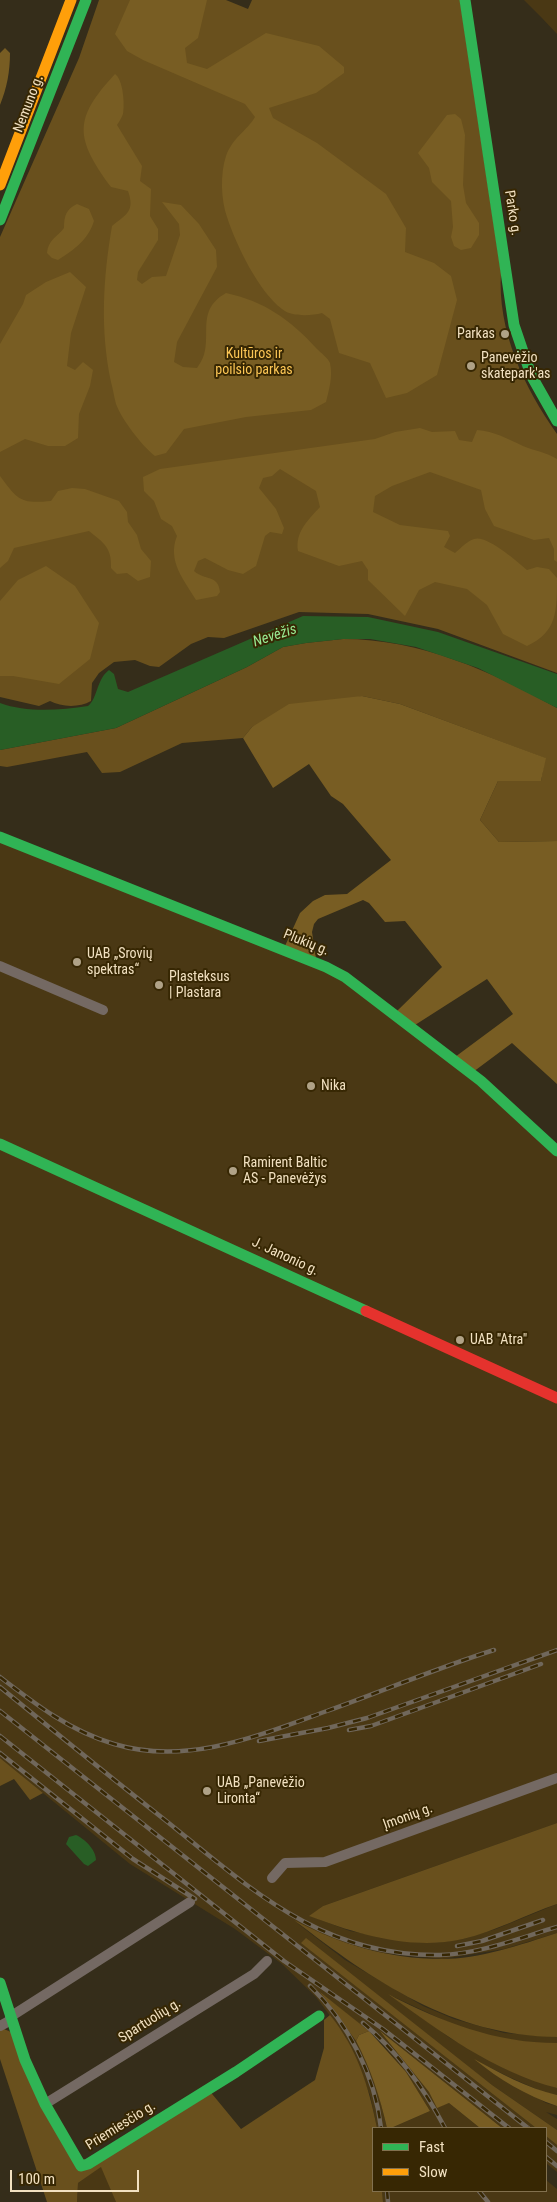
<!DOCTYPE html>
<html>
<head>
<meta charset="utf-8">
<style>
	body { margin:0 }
	#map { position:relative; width:557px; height:2202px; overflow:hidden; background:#352d1a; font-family:"Roboto Condensed",sans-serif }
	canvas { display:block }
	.legend { position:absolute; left:372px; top:2127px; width:175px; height:65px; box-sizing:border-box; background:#372703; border:1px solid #82714f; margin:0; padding:6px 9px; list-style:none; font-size:15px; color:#f2e1c1 }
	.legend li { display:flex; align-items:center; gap:10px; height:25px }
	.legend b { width:25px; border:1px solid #82714f }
	.scale { position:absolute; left:10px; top:2170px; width:129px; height:22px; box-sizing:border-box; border:2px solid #f2e1c1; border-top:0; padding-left:6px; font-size:15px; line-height:18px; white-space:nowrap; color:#f2e1c1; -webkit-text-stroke:4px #372703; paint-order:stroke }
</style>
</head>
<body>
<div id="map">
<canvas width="557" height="2202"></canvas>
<ul class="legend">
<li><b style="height:6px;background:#30b455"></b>Fast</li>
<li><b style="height:6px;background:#ff9f0a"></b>Slow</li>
</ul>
<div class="scale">100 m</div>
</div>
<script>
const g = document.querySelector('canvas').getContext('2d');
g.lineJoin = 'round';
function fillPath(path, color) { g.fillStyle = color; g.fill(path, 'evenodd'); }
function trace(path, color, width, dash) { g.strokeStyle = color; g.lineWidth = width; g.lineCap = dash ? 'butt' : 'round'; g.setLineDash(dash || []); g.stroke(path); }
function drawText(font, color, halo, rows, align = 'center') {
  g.font = font + ' "Roboto Condensed",sans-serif'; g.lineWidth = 4; g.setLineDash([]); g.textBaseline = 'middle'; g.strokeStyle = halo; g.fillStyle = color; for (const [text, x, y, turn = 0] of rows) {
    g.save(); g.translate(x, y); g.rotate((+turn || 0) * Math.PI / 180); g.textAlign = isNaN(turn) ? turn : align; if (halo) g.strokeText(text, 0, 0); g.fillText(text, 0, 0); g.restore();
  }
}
fillPath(new Path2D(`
	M 524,0 L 557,0 L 557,34 L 541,17 Z
	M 0,834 L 316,958 L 557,1146 L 557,1823 L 323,1906 L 310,1916 L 350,1931 L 410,1942 L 435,1943 L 463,1939 L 496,1929 L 557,1904 L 557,1933 L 504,1949 L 442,1959 L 383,1953 L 335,1940 L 297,1923 L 345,1960 L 423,2006 L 454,2019 L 504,2033 L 557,2037 L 557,2043 L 537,2043 L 504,2039 L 474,2032 L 452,2024 L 392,1996 L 450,2038 L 512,2072 L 557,2088 L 557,2095 L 543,2092 L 509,2077 L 477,2061 L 546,2103 L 557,2106 L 557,2115 L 546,2112 L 557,2119 L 557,2130 L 492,2085 L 302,1943 L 536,2128 L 502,2128 L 383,2033 L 429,2092 L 437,2107 L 449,2103 L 480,2128 L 391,2128 L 430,2111 L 406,2072 L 377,2038 L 322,1994 L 346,2026 L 366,2058 L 377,2087 L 387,2128 L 377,2128 L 370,2095 L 345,2036 L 316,1997 L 282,1964 L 235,1929 L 130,1864 L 0,1758 Z
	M 546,2136 L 557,2145 L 557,2172 L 546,2163 Z
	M 102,2166 L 116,2202 L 77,2202 L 78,2183 Z
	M 546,2180 L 557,2189 L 557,2202 L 383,2202 L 382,2191 L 546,2191 Z`), '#4a3814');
fillPath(new Path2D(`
	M 99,0 L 226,0 L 248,9 L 252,0 L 460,0 L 501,272 C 497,331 524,387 557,434 L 557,673 L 438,629 L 368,614 L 299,612 L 224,638 L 208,637 L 191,644 L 159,667 L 150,666 L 135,660 L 114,662 L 99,673 L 92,683 L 91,701 C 79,708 61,707 50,701 L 39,706 L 0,697 L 0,237 L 79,58 Z
	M 343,639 C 420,639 491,671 557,708 L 557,841 L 499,842 L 480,820 L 498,781 L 541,781 L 545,758 L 400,704 L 362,696 L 252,727 L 243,738 L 182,743 L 120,772 L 102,773 L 87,752 L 7,767 L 0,766 L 0,750 L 116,728 L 247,667 L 283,647 L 306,643 Z
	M 0,1758 L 43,1793 L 30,1800 L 14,1779 L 0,1786 Z
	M 557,1823 L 557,1904 C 525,1915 496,1931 463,1939 C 412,1951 357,1934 309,1916 L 323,1906 Z
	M 294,1920 C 339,1944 389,1959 441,1959 C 480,1959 520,1945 557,1933 L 557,2037 C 453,2036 373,1981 294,1920 Z
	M 306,1938 L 492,2085 L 557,2130 L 557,2145 L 546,2136 L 546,2128 L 536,2128 L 301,1943 Z
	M 320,1992 L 369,2031 L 359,2035 L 356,2041 Z
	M 388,1994 C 442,2022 495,2043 557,2043 L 557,2088 C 494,2072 439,2031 388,1994 Z
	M 330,2015 C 357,2048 369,2087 377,2128 L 373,2128 L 373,2191 L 382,2191 L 383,2202 L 116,2202 L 101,2167 L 78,2183 L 77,2202 L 47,2202 L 0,2059 L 0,2030 L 4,2029 L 11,2032 L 81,2168 L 208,2089 L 241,2129 L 315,2080 L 324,2048 L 324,2020 Z`), '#69501d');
fillPath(new Path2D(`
	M 130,0 L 207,0 L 198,38 L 185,48 L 187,63 L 207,69 L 266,33 L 319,46 L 344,67 L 344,73 L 316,93 L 269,108 L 273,118 L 317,143 L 386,194 L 406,228 L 405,252 L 434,263 L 451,276 L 457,300 L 437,375 L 407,393 L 386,398 L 370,363 L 339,353 L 330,319 L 322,313 C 311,316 291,317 282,309 C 259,292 236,245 227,217 C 221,200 220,174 226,156 C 233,137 246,132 255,117 L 245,104 L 143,60 L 127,51 L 115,34 Z
	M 5,48 L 10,53 C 10,71 7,88 0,105 L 0,53 Z
	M 115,74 C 123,79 125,104 123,114 C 122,117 119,122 117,125 L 142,166 L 140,181 L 151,189 L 150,216 L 158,229 L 158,240 L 138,272 L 137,280 L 142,284 L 152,277 L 166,276 L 180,235 L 179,224 L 162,202 L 181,205 L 199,224 L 216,250 L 217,267 L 177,342 L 174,362 L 183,367 L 197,368 C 218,342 191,313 226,293 C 264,301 291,320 317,349 C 321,353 328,358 330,363 C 333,377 329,389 326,402 L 311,410 L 246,417 L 184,429 L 166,453 L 155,456 C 142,446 122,420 116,404 C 114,397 113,389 111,382 C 100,330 103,278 112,226 C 127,214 135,211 128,191 L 111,187 C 75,138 73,119 115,74 Z
	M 455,114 L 461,119 L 465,135 L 463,185 L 466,203 L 479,223 L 479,235 L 471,248 L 461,250 L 454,246 L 451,237 L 453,227 L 451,201 L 432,182 L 429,168 L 418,153 L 447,115 Z
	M 77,204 L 89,209 L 94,221 C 88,240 75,249 58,260 L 52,258 L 47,253 C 48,240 57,237 64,228 C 64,216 66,209 77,204 Z
	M 70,272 L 86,287 L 71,333 L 67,366 L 75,370 L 83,362 L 93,370 L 90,386 L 79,414 L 78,438 L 65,446 L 48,446 L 25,439 L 0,452 L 0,344 L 23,304 L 26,295 L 46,282 Z
	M 420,428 L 432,432 L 455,431 L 459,440 L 472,442 L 477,430 C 494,431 508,439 523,446 C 535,451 546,452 557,459 L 557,562 L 554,560 L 554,549 L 549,538 L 534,540 L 494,526 L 485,509 L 481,490 L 430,472 L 392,486 L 375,496 L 373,512 L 400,525 L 448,531 L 450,536 L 444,547 L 455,553 C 460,549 467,541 474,539 C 486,534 518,562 527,570 L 537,567 L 549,569 L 557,578 C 557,612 557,632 527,646 L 503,634 L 487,605 L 467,589 L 435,582 L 419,590 L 405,616 L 368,580 L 368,570 L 362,561 L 339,566 L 298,551 C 295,532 308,520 320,507 L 316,491 L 280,469 L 272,476 L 263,478 L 259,488 L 276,509 L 284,528 L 282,534 L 270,532 L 265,536 L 256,566 L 243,574 L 228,570 L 205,558 L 198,561 L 194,571 C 205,581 218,574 220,592 L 217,596 L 196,600 C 184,580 167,561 177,536 L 172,526 L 161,519 L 154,501 L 144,491 L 143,477 L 160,469 L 375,439 L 395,432 Z
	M 0,476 C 18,500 20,504 51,501 L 58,491 L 72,488 L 85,489 L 119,501 L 127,512 L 128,522 L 137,535 L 141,549 L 151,561 L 150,577 L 138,581 L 127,573 L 117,574 L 111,568 C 112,548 104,543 89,531 L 14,548 L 8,561 L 0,568 Z
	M 46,566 L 75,586 L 99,623 L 90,659 L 59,684 L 13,676 L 0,676 L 0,601 L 18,580 Z
	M 362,696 L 400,704 L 546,758 L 541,781 L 498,781 L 480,820 L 499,842 L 557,841 L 557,1084 L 512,1043 L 473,1072 L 455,1057 L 513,1014 L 487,979 L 415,1025 L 397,1011 L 442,967 L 405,921 L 385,922 L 369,903 L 363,900 L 318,919 L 314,924 L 312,932 L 316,958 L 285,946 L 300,913 L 313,901 L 325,895 L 347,894 L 391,860 L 343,804 L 331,796 L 309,764 L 273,788 L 243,738 L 252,727 L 289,704 Z
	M 369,2031 L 406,2072 L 430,2111 L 391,2128 L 387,2128 C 380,2097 371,2069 356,2041 L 359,2035 Z
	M 380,2031 L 502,2128 L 480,2128 L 449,2103 L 437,2108 L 429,2092 Z
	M 474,2059 C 500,2073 527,2088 557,2095 L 557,2106 C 525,2095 500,2080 474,2059 Z`), '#785d23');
fillPath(new Path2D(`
	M 303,616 L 368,617 L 438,632 L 557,674 L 557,708 L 478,668 L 416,647 L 370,639 L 343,639 L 306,643 L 283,647 L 247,667 L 116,728 L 0,750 L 0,703 C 27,713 60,710 88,706 C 98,698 96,680 109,670 L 114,674 L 118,689 L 128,692 Z
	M 76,1835 C 85,1839 96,1850 96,1860 L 88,1866 L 84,1864 L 66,1844 L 69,1837 Z`), '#285e25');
trace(new Path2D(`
	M 0,966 L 103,1010
	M 272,1878 L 285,1863 L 325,1862 L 557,1778
	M 10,2017 L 190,1902
	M 0,2026 L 11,2020
	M 45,2104 L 254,1974 L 267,1961`), '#746963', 10);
trace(new Path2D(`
	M 465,0 L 514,325 L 531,375 L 557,421
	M 0,220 L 86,0
	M 0,837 L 326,967 L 345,977 L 481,1081 L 557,1151
	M 0,1144 L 366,1311
	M 0,1983 L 25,2060 L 45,2104 L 81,2166 L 88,2164 L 236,2072 L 319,2016`), '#30b455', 11);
trace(new Path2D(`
	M 0,185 L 71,0`), '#ff9f0a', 11);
trace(new Path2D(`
	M 366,1311 L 557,1398`), '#e5322d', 11);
const rail = new Path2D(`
	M 0,1677 C 35,1704 70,1731 114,1744 C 187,1766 258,1736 327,1711 C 383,1691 437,1668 494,1650
	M 0,1687 C 55,1732 109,1776 165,1820 C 251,1889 322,1957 440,1955 C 480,1954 519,1938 557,1927
	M 0,1711 L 528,2128
	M 349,1730 L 371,1726 L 541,1664
	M 0,1736 L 284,1961 L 383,2029 L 509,2128
	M 259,1741 L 328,1728 L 367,1718 L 557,1650
	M 0,1753 L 133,1859 L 195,1899
	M 457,1946 L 482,1941 L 543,1920
	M 310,1986 C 348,2023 375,2075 381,2128
	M 363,2023 C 398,2052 424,2088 445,2128
	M 546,2142 L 557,2151
	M 546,2157 L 557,2166
	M 387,2191 L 388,2202
	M 479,2191 L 488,2202`);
trace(rail, '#70675b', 4.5);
trace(rail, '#372703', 2.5, [8]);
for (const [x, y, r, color] of [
	[505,334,5,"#b0a287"],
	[471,366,5,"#b0a287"],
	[77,962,5,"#b0a287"],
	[159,985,5,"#b0a287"],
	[311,1086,5,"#b0a287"],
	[233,1171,5,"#b0a287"],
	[460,1340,5,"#b0a287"],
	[207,1791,5,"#b0a287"]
]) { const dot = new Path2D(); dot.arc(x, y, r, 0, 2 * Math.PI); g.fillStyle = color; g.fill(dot); trace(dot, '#372703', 2); }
drawText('14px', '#f2e1c1', '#372703', [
	["Nemuno g.",29,104,-69],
	["Parko g.",512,213,81],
	["Plukių g.",306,943,22],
	["J. Janonio g.",285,1257,25],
	["Įmonių g.",408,1817,-20],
	["Spartuolių g.",150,2021,-32],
	["Priemiesčio g.",121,2126,-32]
]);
drawText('14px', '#f2e1c1', '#372703', [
	["Parkas",495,334,"right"],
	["Panevėžio",481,358],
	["skatepark'as",481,374],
	["UAB „Srovių",87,954],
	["spektras“",87,970],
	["Plasteksus",169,977],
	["| Plastara",169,993],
	["Nika",321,1086],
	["Ramirent Baltic",243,1163],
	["AS - Panevėžys",243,1179],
	["UAB \"Atra\"",470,1340],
	["UAB „Panevėžio",217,1783],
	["Lironta“",217,1799]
], 'left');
drawText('14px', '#fcc655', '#372703', [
	["Kultūros ir",254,354],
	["poilsio parkas",254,370]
]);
drawText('italic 15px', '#97e992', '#372703', [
	["Nevėžis",275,636,-18]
]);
</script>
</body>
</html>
